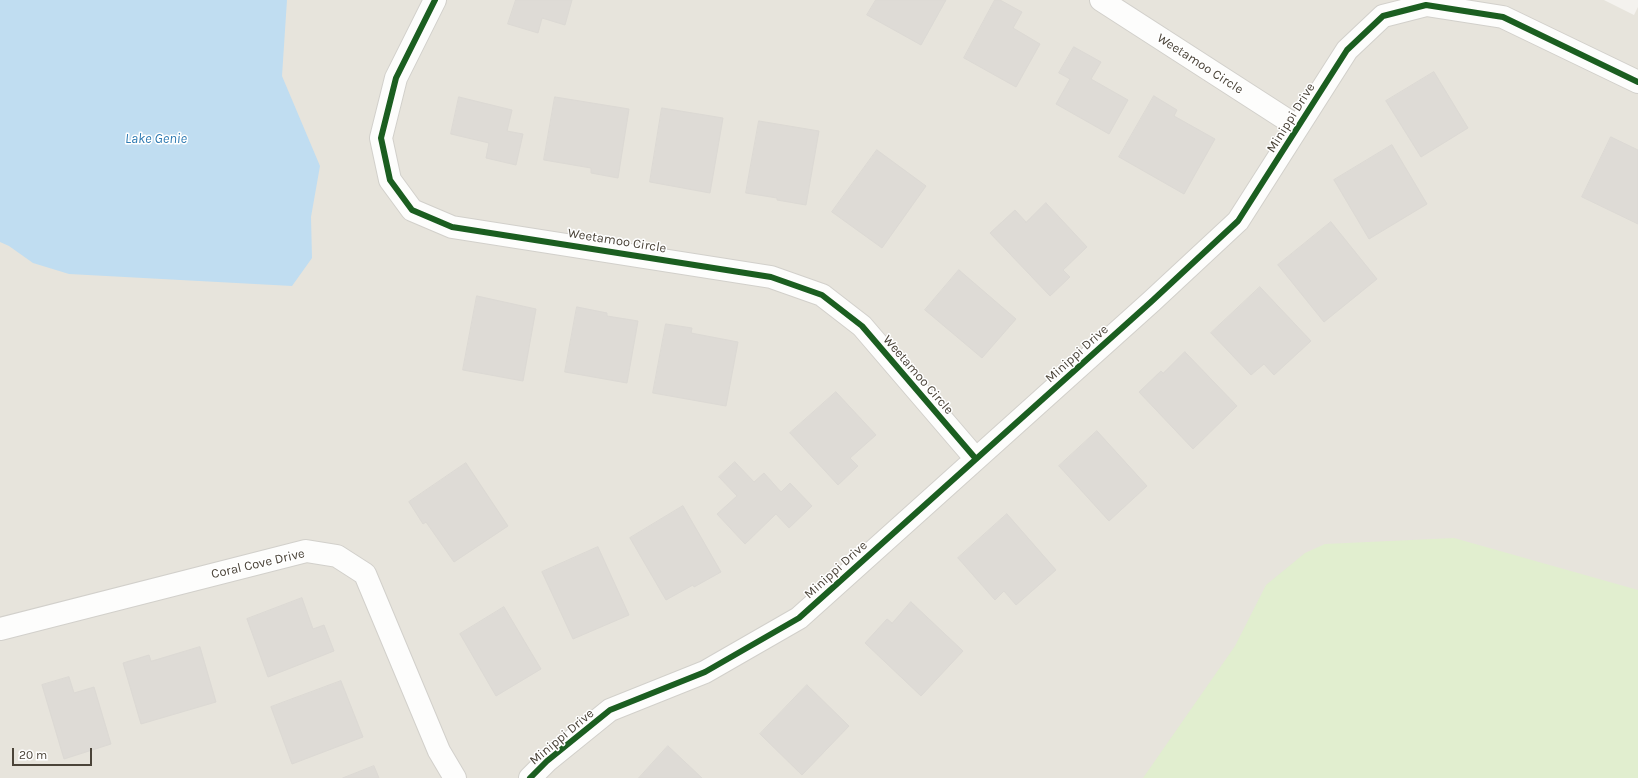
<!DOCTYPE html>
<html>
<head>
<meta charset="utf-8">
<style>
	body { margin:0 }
	#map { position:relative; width:1638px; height:778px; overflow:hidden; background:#f4f2ee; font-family:Karla,sans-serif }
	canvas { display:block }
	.scale { position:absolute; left:12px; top:748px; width:80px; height:18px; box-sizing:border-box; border:2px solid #4b4439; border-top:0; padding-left:5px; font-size:12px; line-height:14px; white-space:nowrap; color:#4b4439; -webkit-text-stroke:3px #fff; paint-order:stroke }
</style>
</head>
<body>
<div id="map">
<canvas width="1638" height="778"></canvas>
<div class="scale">20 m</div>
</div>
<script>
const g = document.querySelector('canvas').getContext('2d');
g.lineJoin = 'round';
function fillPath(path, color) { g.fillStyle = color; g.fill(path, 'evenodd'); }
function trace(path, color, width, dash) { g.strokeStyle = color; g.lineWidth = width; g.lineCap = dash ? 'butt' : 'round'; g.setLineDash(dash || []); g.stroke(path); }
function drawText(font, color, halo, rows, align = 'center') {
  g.font = font + ' Karla,sans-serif'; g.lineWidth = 3; g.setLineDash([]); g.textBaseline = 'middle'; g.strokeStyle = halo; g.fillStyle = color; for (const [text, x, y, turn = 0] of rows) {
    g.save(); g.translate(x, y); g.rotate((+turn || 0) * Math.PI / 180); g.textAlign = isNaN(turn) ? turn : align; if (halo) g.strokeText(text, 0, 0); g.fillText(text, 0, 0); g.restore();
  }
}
fillPath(new Path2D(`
	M 0,0 L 1604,0 L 1634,15 L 1638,7 L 1638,778 L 0,778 Z`), '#e7e4dc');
fillPath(new Path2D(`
	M 1454,538 L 1638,590 L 1638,778 L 1143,778 L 1235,646 L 1266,585 L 1305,553 L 1325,544 Z`), '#e1eecf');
fillPath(new Path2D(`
	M 0,0 L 287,0 L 282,76 L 320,166 L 311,217 L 312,258 L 292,286 L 69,274 L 33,263 L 9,246 L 0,242 Z`), '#c0ddf1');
const building = new Path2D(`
	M 516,0 L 572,0 L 565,25 L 542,18 L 538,33 L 508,24 Z
	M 876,0 L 946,0 L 921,45 L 867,15 Z
	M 995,0 L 1000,0 L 1022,12 L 1013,28 L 1040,44 L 1016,87 L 964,58 Z
	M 1074,47 L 1101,62 L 1091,79 L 1128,100 L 1109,134 L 1056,104 L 1070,79 L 1059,73 Z
	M 1434,72 L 1468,128 L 1421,157 L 1386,101 Z
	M 1154,96 L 1177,110 L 1174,116 L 1215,139 L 1184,194 L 1119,157 Z
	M 459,97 L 512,110 L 507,131 L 523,134 L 516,165 L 486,158 L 489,143 L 451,134 Z
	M 555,97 L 629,109 L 618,178 L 591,173 L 591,168 L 544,160 Z
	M 662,108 L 723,118 L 710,193 L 650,182 Z
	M 759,121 L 819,131 L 806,205 L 777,200 L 777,198 L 746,193 Z
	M 1611,137 L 1638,150 L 1638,224 L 1582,197 Z
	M 1392,145 L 1427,204 L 1369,239 L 1334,180 Z
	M 877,150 L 926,186 L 882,248 L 832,212 Z
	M 1046,203 L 1087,247 L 1063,270 L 1070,277 L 1050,296 L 990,233 L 1015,210 L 1026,222 Z
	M 1331,222 L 1377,279 L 1324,322 L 1278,265 Z
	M 959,270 L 1016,319 L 982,358 L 925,310 Z
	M 1260,287 L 1311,341 L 1274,375 L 1264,364 L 1251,375 L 1211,333 Z
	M 477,296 L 536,309 L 523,381 L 463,370 Z
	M 577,307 L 607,313 L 607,316 L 638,321 L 627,383 L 565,372 Z
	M 666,324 L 692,328 L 691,333 L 738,342 L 726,406 L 653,393 Z
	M 1185,352 L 1237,406 L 1193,449 L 1139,392 L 1161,371 L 1163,373 Z
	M 836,392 L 876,435 L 850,458 L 858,466 L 838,485 L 790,433 Z
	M 1097,431 L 1147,486 L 1109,521 L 1059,466 Z
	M 735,462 L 754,482 L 764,473 L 781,492 L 790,483 L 812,506 L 789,528 L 776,514 L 745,544 L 717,514 L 737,496 L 719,477 Z
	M 466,463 L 508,526 L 454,562 L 426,522 L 423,524 L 409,502 Z
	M 683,506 L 721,572 L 694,587 L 693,585 L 666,600 L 630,538 Z
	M 1007,514 L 1056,570 L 1016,605 L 1004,591 L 995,600 L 958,558 Z
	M 598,547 L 629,615 L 573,639 L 542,572 Z
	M 302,598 L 313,629 L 324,625 L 334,651 L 268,677 L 247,619 Z
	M 911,602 L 963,651 L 921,696 L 865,643 L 887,619 L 892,623 Z
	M 504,607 L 541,669 L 496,696 L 460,634 Z
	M 200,647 L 216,702 L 141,724 L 123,663 L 149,655 L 151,661 Z
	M 69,677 L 74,693 L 94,687 L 111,744 L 64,759 L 42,685 Z
	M 341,681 L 363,737 L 292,764 L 271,707 Z
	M 807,685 L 849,726 L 802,775 L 760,734 Z
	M 668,746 L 702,778 L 639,778 Z
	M 374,766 L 379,778 L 343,778 Z`);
fillPath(building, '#dedbd6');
trace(building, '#dcd9d4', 1);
const minor = new Path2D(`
	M 435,0 L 396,78 L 381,138 L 390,180 L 412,210 L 452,227 L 771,277 L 822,295 L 862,326 L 976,459
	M 1101,0 L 1298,127
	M 0,629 L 306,551 L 337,556 L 365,574 L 439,751 L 455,778
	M 530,778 L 547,761 L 610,710 L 705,672 L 799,618 L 1152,301 L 1238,221 L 1347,50 L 1383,16 L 1426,5 L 1503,17 L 1638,82`);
trace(minor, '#d2d0cb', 24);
trace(minor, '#fdfdfc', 22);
trace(new Path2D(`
	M 435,0 L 396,78 L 381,138 L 390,180 L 412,210 L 452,227 L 771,277 L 822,295 L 862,326 L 976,459
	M 530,778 L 547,761 L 610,710 L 705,672 L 799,618 L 1152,301 L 1238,221 L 1347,50 L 1383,16 L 1426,5 L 1503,17 L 1638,82`), '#1b5e20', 6);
drawText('13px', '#4b4439', '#fff', [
	["Weetamoo Circle",1200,64,33],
	["Minippi Drive",1291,118,-58],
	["Weetamoo Circle",617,241,9],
	["Minippi Drive",1077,354,-42],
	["Weetamoo Circle",918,375,49],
	["Coral Cove Drive",258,564,-13],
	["Minippi Drive",836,570,-42],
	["Minippi Drive",562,737,-40]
]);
drawText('italic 14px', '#2e7ab2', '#fff', [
	["Lake Genie",156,139]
]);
</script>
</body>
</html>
